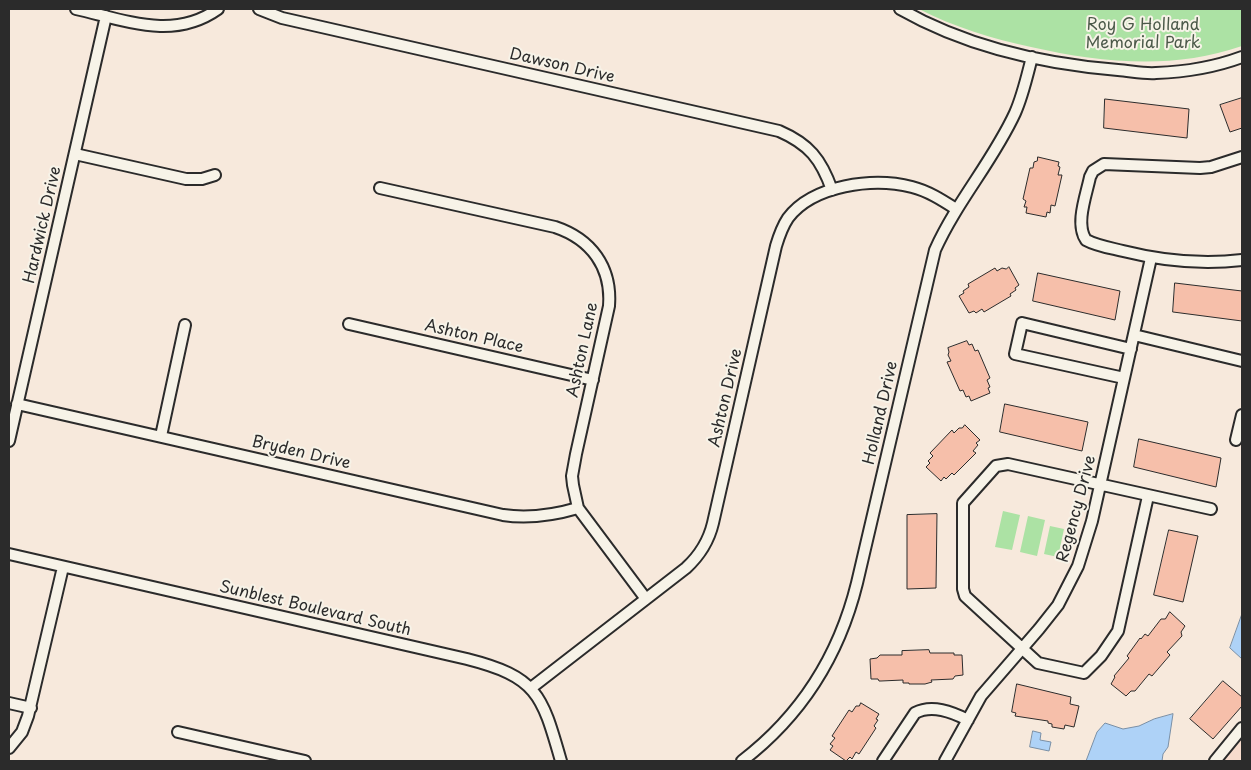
<!DOCTYPE html>
<html>
<head>
<meta charset="utf-8">
<style>
	body { margin:0 }
	#map { position:relative; width:1251px; height:770px; overflow:hidden; background:#f7e9dc; font-family:"Playpen Sans",sans-serif }
	canvas { display:block }
	.frame { position:absolute; inset:0; border:10px solid #2b2b2b; pointer-events:none }
</style>
</head>
<body>
<div id="map">
<canvas width="1251" height="770"></canvas>
<div class="frame"></div>
</div>
<script>
const g = document.querySelector('canvas').getContext('2d');
g.lineJoin = 'round';
function fillPath(path, color) { g.fillStyle = color; g.fill(path, 'evenodd'); }
function trace(path, color, width, dash) { g.strokeStyle = color; g.lineWidth = width; g.lineCap = dash ? 'butt' : 'round'; g.setLineDash(dash || []); g.stroke(path); }
function drawText(font, color, halo, rows, align = 'center') {
  g.font = font + ' "Playpen Sans",sans-serif'; g.lineWidth = 4; g.setLineDash([]); g.textBaseline = 'middle'; g.strokeStyle = halo; g.fillStyle = color; for (const [text, x, y, turn = 0] of rows) {
    g.save(); g.translate(x, y); g.rotate((+turn || 0) * Math.PI / 180); g.textAlign = isNaN(turn) ? turn : align; if (halo) g.strokeText(text, 0, 0); g.fillText(text, 0, 0); g.restore();
  }
}
fillPath(new Path2D(`
	M 1242,732 L 1242,761 L 1218,761 Z`), '#f7dccd');
fillPath(new Path2D(`
	M 919,9 L 1242,9 L 1242,46 C 1173,70 1102,63 1031,47 C 993,39 954,27 919,9 Z
	M 1003,511 L 1020,515 L 1012,550 L 995,547 Z
	M 1028,516 L 1045,520 L 1037,556 L 1020,552 Z
	M 1050,526 L 1064,529 L 1058,557 L 1044,554 Z`), '#ace2a4');
const water = new Path2D(`
	M 1242,614 L 1242,659 L 1230,648 Z
	M 1173,714 L 1168,747 L 1163,754 L 1162,761 L 1086,761 L 1097,732 L 1105,723 L 1123,729 L 1139,726 L 1154,719 Z
	M 1033,731 L 1041,733 L 1040,740 L 1051,742 L 1049,751 L 1030,747 Z`);
fillPath(water, '#aed2f7');
trace(water, '#7a8fa5', 1);
const building = new Path2D(`
	M 1242,98 L 1242,128 L 1230,132 L 1220,105 Z
	M 1105,99 L 1189,109 L 1187,138 L 1104,128 Z
	M 1038,157 L 1059,162 L 1058,166 L 1060,167 L 1058,175 L 1062,175 L 1055,206 L 1051,205 L 1050,213 L 1047,212 L 1046,217 L 1026,213 L 1027,207 L 1024,207 L 1026,201 L 1023,199 L 1030,168 L 1033,168 L 1034,162 L 1037,161 Z
	M 1009,267 L 1019,285 L 1015,288 L 1016,290 L 1010,294 L 1011,296 L 984,312 L 982,309 L 976,313 L 974,311 L 969,313 L 959,296 L 964,293 L 963,291 L 969,287 L 968,284 L 995,268 L 997,271 L 1002,268 L 1006,269 Z
	M 1038,273 L 1120,291 L 1115,320 L 1033,301 Z
	M 1175,283 L 1242,291 L 1242,321 L 1173,312 Z
	M 967,341 L 969,345 L 972,344 L 975,351 L 978,350 L 990,378 L 987,380 L 990,387 L 988,388 L 990,393 L 971,401 L 969,396 L 966,397 L 963,390 L 960,391 L 947,362 L 951,361 L 948,355 L 949,352 L 948,348 Z
	M 1005,404 L 1088,422 L 1082,451 L 1000,432 Z
	M 965,425 L 980,440 L 976,443 L 978,445 L 973,451 L 976,453 L 954,475 L 952,473 L 946,479 L 944,477 L 941,481 L 926,467 L 930,463 L 928,461 L 933,456 L 930,453 L 952,430 L 954,433 L 959,428 L 962,428 Z
	M 1139,439 L 1221,458 L 1216,487 L 1134,467 Z
	M 937,514 L 936,588 L 907,589 L 907,515 Z
	M 1169,530 L 1198,536 L 1183,602 L 1154,595 Z
	M 1170,612 L 1185,626 L 1181,632 L 1182,636 L 1167,652 L 1170,655 L 1152,676 L 1149,674 L 1135,691 L 1131,691 L 1126,696 L 1111,684 L 1115,677 L 1114,676 L 1129,658 L 1127,656 L 1140,638 L 1141,639 L 1145,634 L 1148,636 L 1161,619 L 1165,619 Z
	M 929,650 L 930,653 L 954,653 L 954,655 L 962,655 L 963,675 L 955,676 L 953,679 L 931,680 L 932,682 L 925,684 L 909,684 L 909,683 L 903,683 L 903,680 L 881,681 L 879,681 L 878,679 L 871,679 L 870,659 L 877,658 L 880,655 L 902,655 L 902,651 Z
	M 1223,681 L 1242,697 L 1242,706 L 1213,739 L 1190,719 Z
	M 1017,684 L 1071,697 L 1070,704 L 1079,706 L 1074,727 L 1065,725 L 1064,729 L 1052,727 L 1052,724 L 1048,723 L 1048,721 L 1015,716 L 1016,713 L 1012,712 Z
	M 861,703 L 879,714 L 876,719 L 878,720 L 874,726 L 876,728 L 859,754 L 856,752 L 852,759 L 850,757 L 846,761 L 830,750 L 833,746 L 830,744 L 835,738 L 832,736 L 849,710 L 852,712 L 856,706 L 859,706 Z`);
fillPath(building, '#f6bfaa');
trace(building, '#2b2b2b', 1);
const minor = new Path2D(`
	M 76,9 C 125,20 173,41 218,9
	M 259,9 L 282,18 L 779,131 C 809,144 821,159 832,190
	M 900,9 C 965,46 1044,64 1118,70 C 1131,71 1144,74 1156,73 C 1185,72 1215,67 1242,57
	M 75,154 L 186,179 L 202,179 L 215,175
	M 1242,157 L 1211,167 L 1200,168 L 1104,164 L 1093,171 L 1090,177 C 1086,196 1075,224 1086,240 C 1097,246 1111,248 1123,251 C 1163,261 1201,265 1242,260
	M 380,188 L 555,227 C 591,239 612,267 609,306 L 576,454 L 572,476 L 573,485 L 578,508 L 646,599
	M 349,324 L 593,380
	M 1134,335 L 1242,361
	M 1124,378 L 1015,354 L 1022,323 L 1131,349
	M 17,404 L 503,515 C 529,519 554,515 578,508
	M 161,436 L 185,325
	M 1236,440 L 1242,415
	M 9,441 L 106,16
	M 1148,496 L 1118,631 L 1101,656 L 1084,673 L 1038,663 L 965,596 L 963,589 L 963,503 L 996,466 L 1008,464 L 1211,509
	M 9,554 L 467,659 C 538,677 542,695 561,761
	M 531,688 L 686,568 C 699,556 709,540 713,523 L 776,246 C 779,236 782,227 788,218 C 813,185 873,177 912,187 C 928,191 942,200 956,209
	M 9,703 L 31,708
	M 178,732 L 305,761
	M 9,748 L 22,732 L 28,716 L 63,567
	M 742,761 C 802,715 839,656 857,583 L 935,250 C 957,201 993,161 1015,113 C 1023,95 1027,76 1032,57
	M 883,761 L 915,713 C 932,704 952,712 968,720
	M 945,761 L 981,696 L 1039,629 L 1058,605 L 1078,566 L 1092,521 L 1151,258
	M 1215,761 L 1242,728`);
trace(minor, '#2b2b2b', 14);
trace(minor, '#f7f3e8', 10);
drawText('16px', '#4b5949', '#f7f3e8', [
	["Roy G Holland",1143,26],
	["Memorial Park",1143,44]
]);
drawText('16px', '#2b2b2b', '#f7f3e8', [
	["Dawson Drive",562,66,13],
	["Hardwick Drive",43,225,-77],
	["Ashton Place",474,337,13],
	["Ashton Lane",583,350,-78],
	["Ashton Drive",726,398,-77],
	["Holland Drive",881,413,-77],
	["Bryden Drive",301,453,13],
	["Regency Drive",1077,509,-75],
	["Sunblest Boulevard South",315,609,13]
]);
</script>
</body>
</html>
